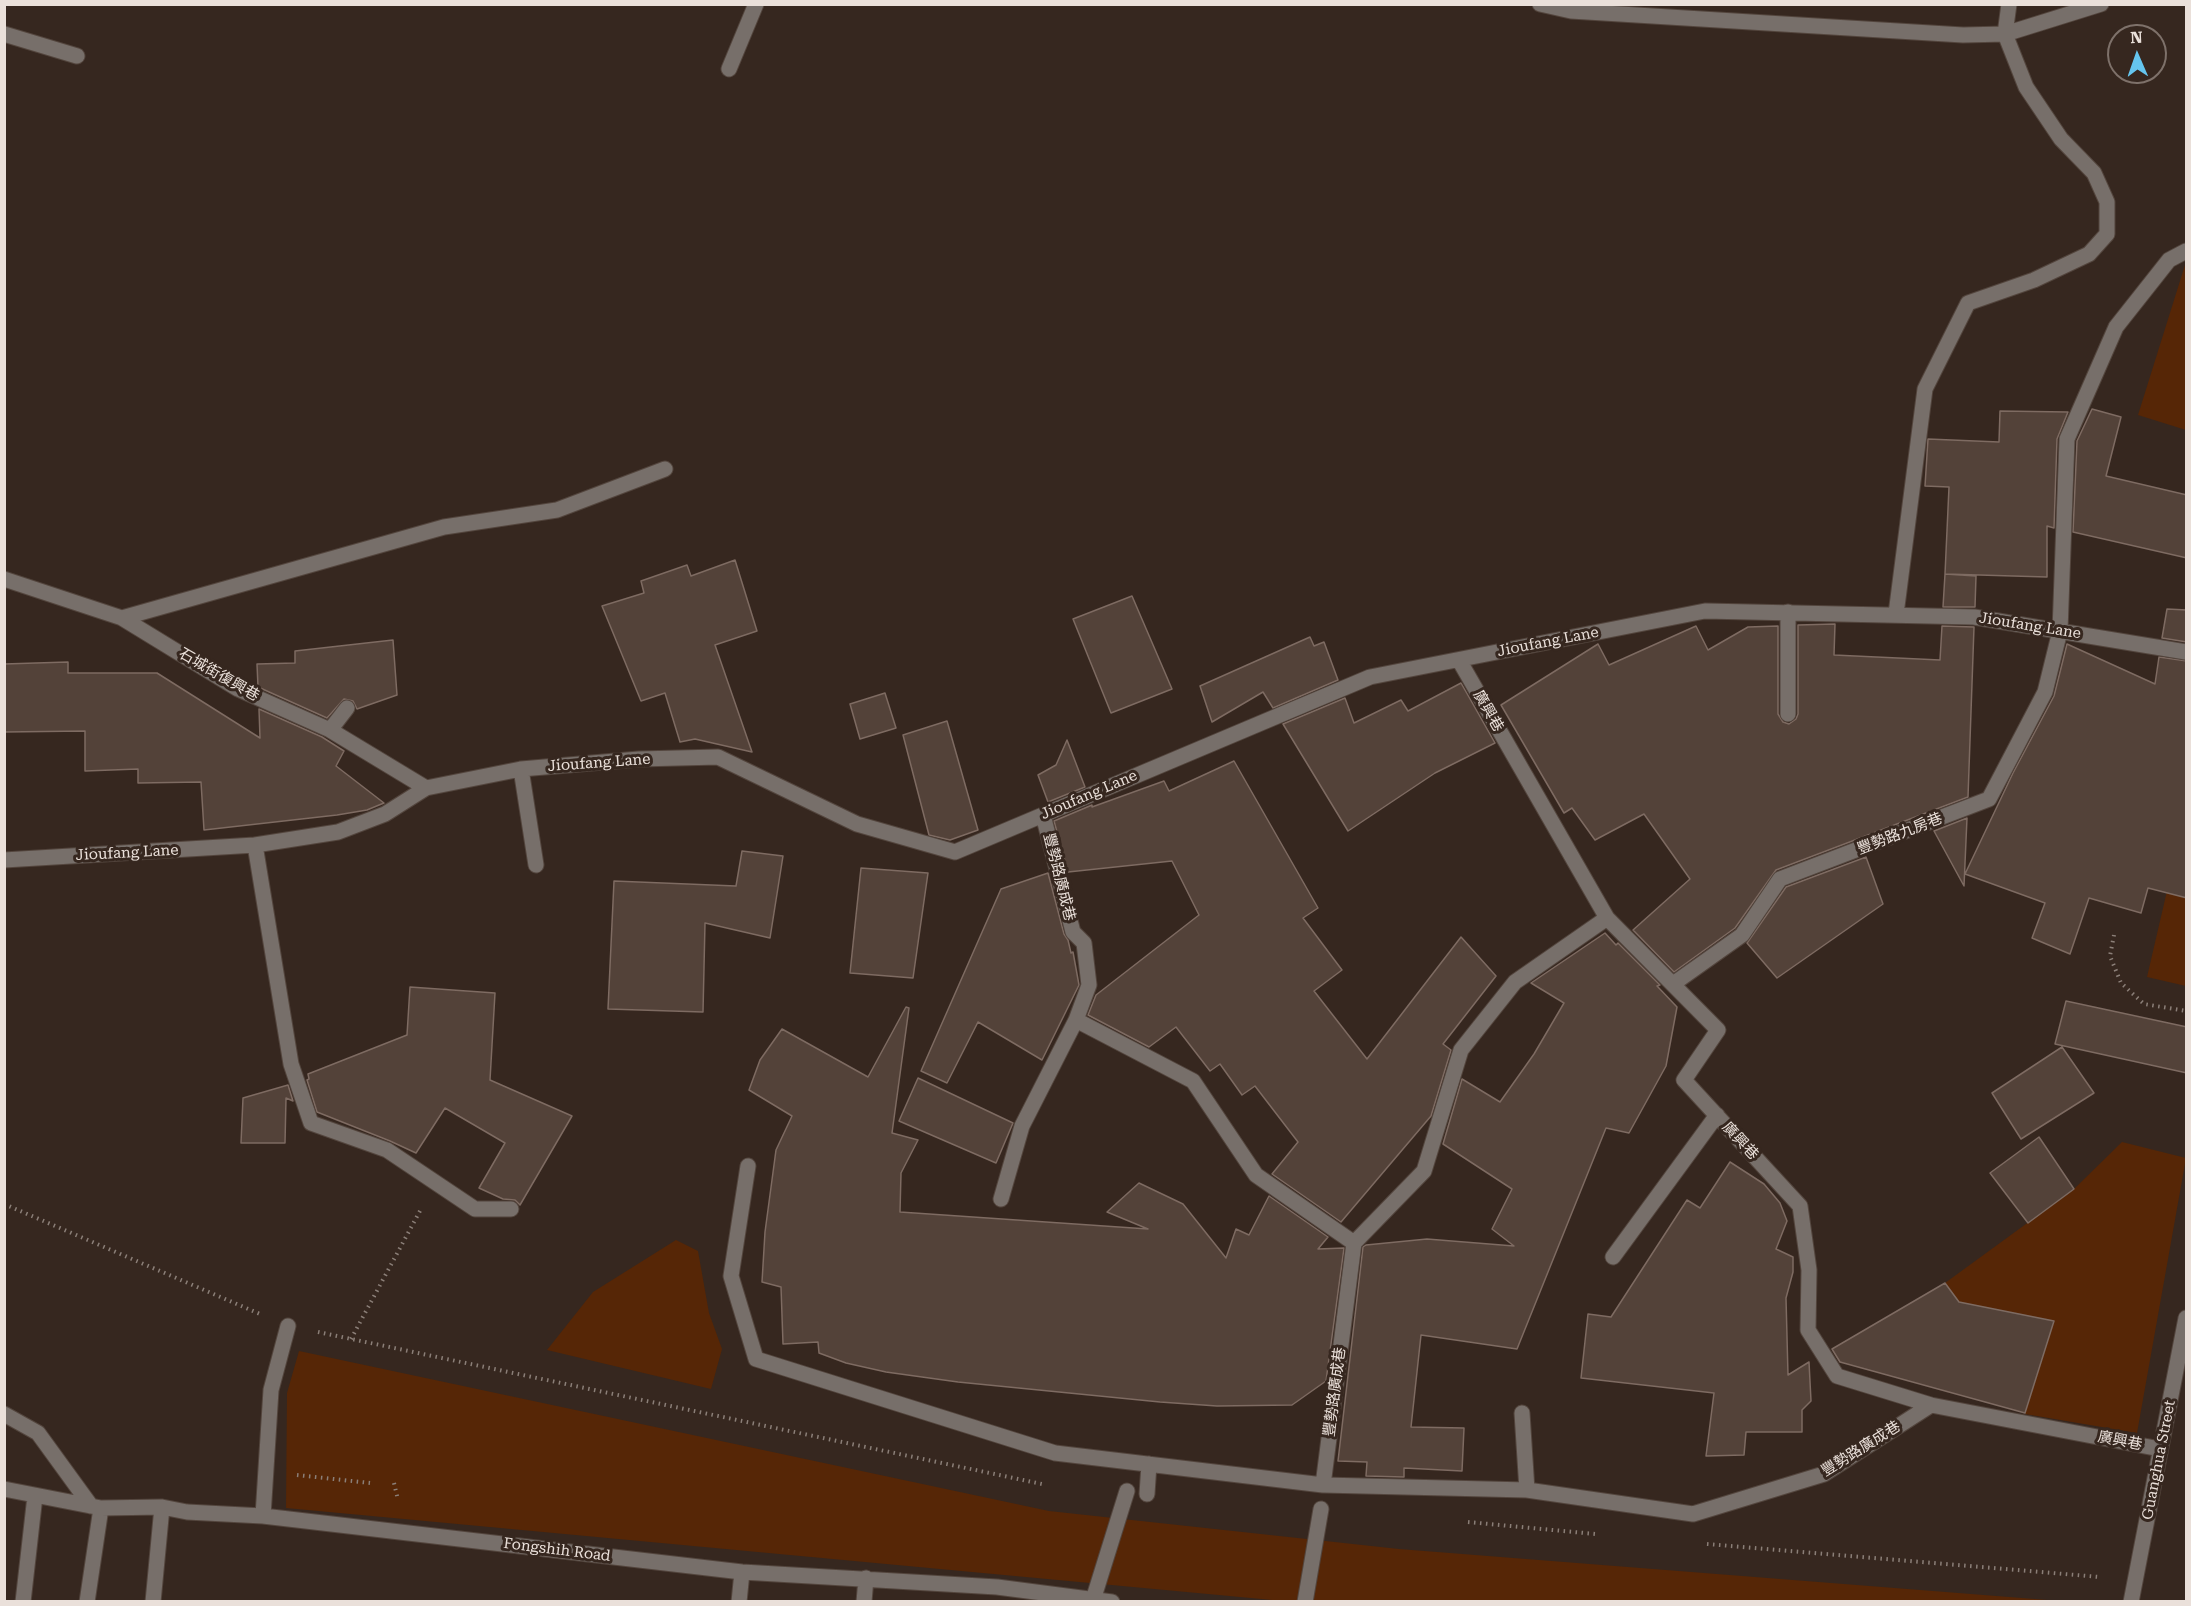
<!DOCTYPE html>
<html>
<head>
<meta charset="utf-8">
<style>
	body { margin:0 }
	#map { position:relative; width:2191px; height:1606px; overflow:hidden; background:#36271f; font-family:"Roboto Serif",serif }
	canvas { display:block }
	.frame { position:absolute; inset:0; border:6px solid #eae0da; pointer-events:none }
	.north { position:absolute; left:2107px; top:24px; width:60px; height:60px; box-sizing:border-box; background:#36271f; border:2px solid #7e716a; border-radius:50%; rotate:358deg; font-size:16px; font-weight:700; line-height:24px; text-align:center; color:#eae0da }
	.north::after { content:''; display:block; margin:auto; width:21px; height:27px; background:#65c5ee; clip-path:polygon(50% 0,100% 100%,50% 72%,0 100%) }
</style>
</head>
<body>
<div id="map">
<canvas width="2191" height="1606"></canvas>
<div class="frame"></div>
<div class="north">N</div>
</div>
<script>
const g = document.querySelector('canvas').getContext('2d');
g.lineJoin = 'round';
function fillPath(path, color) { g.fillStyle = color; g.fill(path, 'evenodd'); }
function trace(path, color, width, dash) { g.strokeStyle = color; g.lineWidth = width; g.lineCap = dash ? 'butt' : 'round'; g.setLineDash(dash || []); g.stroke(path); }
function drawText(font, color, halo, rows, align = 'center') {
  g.font = font + ' "Roboto Serif","Noto Sans TC",serif'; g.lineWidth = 6; g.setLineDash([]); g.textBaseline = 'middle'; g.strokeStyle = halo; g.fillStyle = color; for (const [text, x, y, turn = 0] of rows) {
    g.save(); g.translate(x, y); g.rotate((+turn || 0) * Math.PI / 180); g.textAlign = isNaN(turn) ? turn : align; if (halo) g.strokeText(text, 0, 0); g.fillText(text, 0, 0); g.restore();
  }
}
fillPath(new Path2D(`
	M 2185,265 L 2186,265 L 2186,430 L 2138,415 Z
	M 2167,891 L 2186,896 L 2186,986 L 2147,977 Z
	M 2122,1142 L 2186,1158 L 2137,1433 L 2025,1414 L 2054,1321 L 1999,1310 L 1968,1315 L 1945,1283 L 2074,1189 Z
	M 676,1240 L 698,1251 L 709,1313 L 722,1349 L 711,1389 L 547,1350 L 593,1292 Z
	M 299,1351 L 1049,1511 L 1399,1549 L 2060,1601 L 1283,1601 L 286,1508 L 287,1393 Z`), '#562606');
const building = new Path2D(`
	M 2092,409 L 2121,417 L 2106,476 L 2187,495 L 2187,558 L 2073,532 L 2077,441 Z
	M 2000,411 L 2068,412 L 2057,439 L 2054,528 L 2047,526 L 2047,577 L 1945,574 L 1949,487 L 1925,486 L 1928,439 L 1999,442 Z
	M 735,560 L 757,631 L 715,645 L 752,752 L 695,739 L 680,742 L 665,693 L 641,701 L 602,606 L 644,593 L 641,581 L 687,565 L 691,576 Z
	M 1945,574 L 1976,576 L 1975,607 L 1943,607 Z
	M 1132,596 L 1172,689 L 1111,713 L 1073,619 Z
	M 2167,609 L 2187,610 L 2187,642 L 2162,638 Z
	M 1835,624 L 1834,655 L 1940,660 L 1942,626 L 1974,627 L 1968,797 L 1776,870 L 1735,928 L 1674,972 L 1633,930 L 1690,879 L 1644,814 L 1595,840 L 1572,808 L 1564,813 L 1501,705 L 1598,644 L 1609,665 L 1696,626 L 1708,650 L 1748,627 L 1778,626 L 1778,714 L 1783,722 L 1789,724 L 1796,719 L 1798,714 L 1798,625 Z
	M 1310,637 L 1314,646 L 1324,642 L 1338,680 L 1273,708 L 1263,692 L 1212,722 L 1200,686 Z
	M 393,640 L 397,695 L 357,709 L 353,701 L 344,699 L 327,718 L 258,687 L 257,664 L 295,663 L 295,651 Z
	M 2067,644 L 2155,684 L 2159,657 L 2187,661 L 2187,898 L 2148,888 L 2141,913 L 2089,898 L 2070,954 L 2032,938 L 2045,903 L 1965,874 L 2013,773 L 2054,696 Z
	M 68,662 L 68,673 L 157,673 L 260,738 L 259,709 L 322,737 L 344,751 L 336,766 L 384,803 L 367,810 L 337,815 L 204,830 L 201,782 L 138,783 L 138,769 L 85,771 L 85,731 L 4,732 L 4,664 Z
	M 1461,683 L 1495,743 L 1435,773 L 1348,831 L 1283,724 L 1345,698 L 1354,723 L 1401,700 L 1408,711 Z
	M 885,693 L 896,728 L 860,739 L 850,704 Z
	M 947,721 L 978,830 L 950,840 L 929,835 L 903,735 Z
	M 1067,740 L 1085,787 L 1048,802 L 1038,775 L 1056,765 Z
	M 1234,761 L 1318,908 L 1303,918 L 1342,970 L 1314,991 L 1367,1059 L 1461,937 L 1496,976 L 1443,1044 L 1451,1050 L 1431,1116 L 1341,1222 L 1272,1174 L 1298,1142 L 1255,1086 L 1242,1095 L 1220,1064 L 1210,1071 L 1176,1027 L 1149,1047 L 1088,1015 L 1096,995 L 1199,915 L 1172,861 L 1068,872 L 1054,821 L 1092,805 L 1092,807 L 1164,781 L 1169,791 Z
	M 1967,818 L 1964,886 L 1934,831 Z
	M 742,851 L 783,856 L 770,938 L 705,923 L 703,1012 L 608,1009 L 614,881 L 736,886 Z
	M 1866,857 L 1883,904 L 1777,978 L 1747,943 L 1786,887 Z
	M 861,868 L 928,873 L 913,978 L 850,973 Z
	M 1048,873 L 1064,934 L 1068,940 L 1071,953 L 1073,952 L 1079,985 L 1042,1060 L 978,1022 L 947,1083 L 921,1071 L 1001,889 Z
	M 1605,933 L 1616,945 L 1618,943 L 1660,985 L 1657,986 L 1677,1007 L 1666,1066 L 1629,1133 L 1606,1128 L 1517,1349 L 1421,1335 L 1411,1427 L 1464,1428 L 1462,1471 L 1404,1468 L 1404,1477 L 1366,1476 L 1367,1462 L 1338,1461 L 1363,1247 L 1366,1245 L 1427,1239 L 1514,1246 L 1492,1229 L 1512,1189 L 1443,1144 L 1462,1079 L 1500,1102 L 1534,1054 L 1564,1003 L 1531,983 Z
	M 410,987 L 495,993 L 490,1080 L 572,1116 L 520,1205 L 515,1200 L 503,1199 L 479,1188 L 505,1143 L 445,1108 L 416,1153 L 390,1141 L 317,1112 L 307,1080 L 309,1079 L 308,1074 L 407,1035 Z
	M 2066,1001 L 2187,1027 L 2187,1073 L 2055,1044 Z
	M 906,1007 L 909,1008 L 892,1133 L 918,1140 L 901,1173 L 900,1212 L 1148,1229 L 1107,1212 L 1139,1183 L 1183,1204 L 1226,1258 L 1236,1229 L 1249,1235 L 1269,1196 L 1328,1237 L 1318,1249 L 1344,1248 L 1326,1381 L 1292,1405 L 1217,1406 L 1160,1402 L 958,1382 L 886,1372 L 846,1363 L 819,1353 L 818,1342 L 783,1344 L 781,1287 L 762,1282 L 765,1232 L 776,1150 L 792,1116 L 749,1090 L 760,1060 L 782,1029 L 868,1077 Z
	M 2062,1047 L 2094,1093 L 2021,1139 L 1992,1093 Z
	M 918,1078 L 1013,1123 L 996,1163 L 899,1121 Z
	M 288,1085 L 293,1101 L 286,1098 L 285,1143 L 241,1143 L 243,1098 Z
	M 2039,1137 L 2074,1189 L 2028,1223 L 1990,1173 Z
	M 1730,1162 L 1764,1184 L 1780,1203 L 1787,1221 L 1776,1249 L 1793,1257 L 1793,1272 L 1786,1298 L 1788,1375 L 1809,1362 L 1811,1401 L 1802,1410 L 1802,1432 L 1746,1432 L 1744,1455 L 1706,1456 L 1714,1393 L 1581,1378 L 1588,1314 L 1611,1317 L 1687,1200 L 1700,1208 Z
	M 1945,1283 L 1959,1302 L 2054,1321 L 2025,1413 L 1840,1362 L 1832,1349 Z`);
fillPath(building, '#534239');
trace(building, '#7e6b62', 1.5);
const minor = new Path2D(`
	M 1540,4 L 1571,11 L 1963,35 L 2005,34 L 2101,4
	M 4,34 L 77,56
	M 729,69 L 756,4
	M 4,579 L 122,618 L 238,689 L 330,730 L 426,788
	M 1788,612 L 1788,714
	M 1896,614 L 1925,389 L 1968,303 L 2034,280 L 2089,254 L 2107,234 L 2107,202 L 2094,173 L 2061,139 L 2026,87 L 2005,34 L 2009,4
	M 122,618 L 444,527 L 557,510 L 665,469
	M 1459,660 L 1607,918 L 1718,1030 L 1684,1080 L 1800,1206 L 1809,1270 L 1808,1330 L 1837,1376 L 1931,1405 L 2160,1449
	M 330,730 L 347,708
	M 521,769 L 536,865
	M 1043,815 L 1073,932 L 1084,943 L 1089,985 L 1076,1020 L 1193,1081 L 1256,1175 L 1354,1243 L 1323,1485 L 1527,1490 L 1693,1514 L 1824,1474 L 1931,1405
	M 255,845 L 291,1064 L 311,1123 L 387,1150 L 475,1209 L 511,1209
	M 4,860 L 255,845 L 338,832 L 385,814 L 426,788 L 521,769 L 639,759 L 718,757 L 857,824 L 955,852 L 1370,677 L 1705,611 L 1974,617 L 2186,652
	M 1673,984 L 1742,935 L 1780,879 L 1989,799 L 2045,692 L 2060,631 L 2067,439 L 2116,327 L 2169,260 L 2186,251
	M 748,1166 L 731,1276 L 756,1359 L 1055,1453 L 1323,1485
	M 1001,1199 L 1022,1126 L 1076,1020
	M 1354,1243 L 1424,1171 L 1461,1050 L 1515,982 L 1607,918
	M 1613,1257 L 1717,1115
	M 1522,1413 L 1527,1490
	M 4,1414 L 38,1433 L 91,1506
	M 4,1489 L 101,1508 L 162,1507 L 187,1512 L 263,1516 L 742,1572 L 997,1587 L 1112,1602
	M 1147,1494 L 1149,1464
	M 263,1516 L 271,1390 L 288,1326
	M 1093,1600 L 1127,1491
	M 23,1602 L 35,1496
	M 87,1602 L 101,1508
	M 153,1602 L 162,1507
	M 739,1602 L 742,1572
	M 864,1602 L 866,1578
	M 1305,1602 L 1321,1509
	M 2131,1602 L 2186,1318`);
trace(minor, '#53453d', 17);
trace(new Path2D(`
	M 2114,935 L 2110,956 L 2121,983 L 2144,1004 L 2186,1011
	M 4,1204 L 260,1314
	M 318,1332 L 1042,1484
	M 351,1339 L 421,1209
	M 297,1475 L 370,1483
	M 394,1483 L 398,1500
	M 1468,1522 L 1595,1534
	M 1707,1544 L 2100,1577`), '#8b7f78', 4, [1.5, 4.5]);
trace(minor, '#776f6a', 15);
drawText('15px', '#eae0da', '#36271f', [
	["Jioufang Lane",2030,626,9],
	["Jioufang Lane",1548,642,-11],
	["石城街復興巷",219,675,30],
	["廣興巷",1488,711,60],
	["Jioufang Lane",599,763,-4],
	["Jioufang Lane",1089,795,-23],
	["豐勢路九房巷",1900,834,-21],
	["Jioufang Lane",127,853,-3],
	["豐勢路廣成巷",1059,877,76],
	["廣興巷",1740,1141,47],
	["豐勢路廣成巷",1335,1392,-83],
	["廣興巷",2120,1441,11],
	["豐勢路廣成巷",1861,1449,-32],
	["Guanghua Street",2159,1460,-79],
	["Fongshih Road",557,1550,7]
]);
</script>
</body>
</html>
